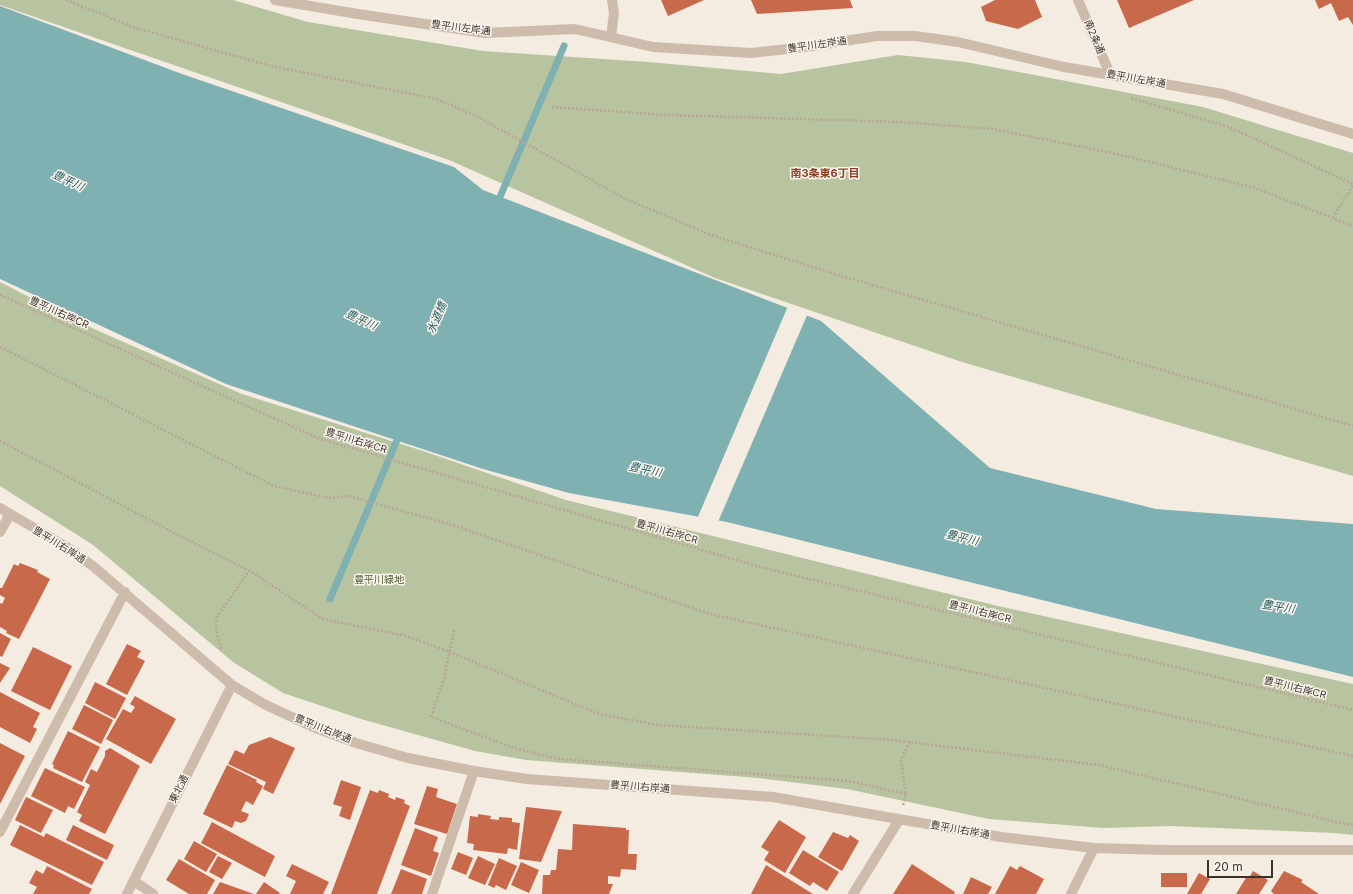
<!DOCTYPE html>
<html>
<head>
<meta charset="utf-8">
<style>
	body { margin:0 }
	#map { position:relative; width:1353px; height:894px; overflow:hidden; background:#f4ebe1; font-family:Inter,sans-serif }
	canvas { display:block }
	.scale { position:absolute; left:1207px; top:860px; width:66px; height:18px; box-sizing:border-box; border:2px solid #3b302b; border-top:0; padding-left:5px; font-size:12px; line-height:14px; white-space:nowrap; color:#3b302b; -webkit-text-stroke:3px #fbf5ee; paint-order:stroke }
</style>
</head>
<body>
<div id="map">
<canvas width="1353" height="894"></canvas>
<div class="scale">20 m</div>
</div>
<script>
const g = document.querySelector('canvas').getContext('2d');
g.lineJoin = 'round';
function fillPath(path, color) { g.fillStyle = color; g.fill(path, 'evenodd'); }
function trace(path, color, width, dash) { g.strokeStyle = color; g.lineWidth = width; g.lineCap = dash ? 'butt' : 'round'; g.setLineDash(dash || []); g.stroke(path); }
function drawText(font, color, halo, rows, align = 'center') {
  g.font = font + ' Inter,"Noto Sans JP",sans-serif'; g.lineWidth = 3; g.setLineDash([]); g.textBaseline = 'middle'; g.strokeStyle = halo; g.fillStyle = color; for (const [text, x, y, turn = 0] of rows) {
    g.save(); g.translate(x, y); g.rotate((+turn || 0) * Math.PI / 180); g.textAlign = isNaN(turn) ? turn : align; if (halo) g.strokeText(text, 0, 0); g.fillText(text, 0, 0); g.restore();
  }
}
fillPath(new Path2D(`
	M 0,0 L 233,0 L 308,22 L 483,51 L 648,62 L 781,74 L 898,55 L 966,62 L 1203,107 L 1353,153 L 1353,476 L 962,362 L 715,278 L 449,160 L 0,5 Z
	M 0,282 L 76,321 L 242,394 L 420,450 L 566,500 L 998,606 L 1353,684 L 1353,835 L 1334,833 L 1171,826 L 1103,828 L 989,819 L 847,789 L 758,778 L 526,760 L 475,751 L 361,719 L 283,693 L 233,662 L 93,545 L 0,486 Z`), '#b8c4a0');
fillPath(new Path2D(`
	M 0,6 L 182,74 L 454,167 L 483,190 L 821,321 L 990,468 L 1156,509 L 1353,524 L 1353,677 L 727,522 L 569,493 L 483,469 L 226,384 L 0,279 Z`), '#7fb0b2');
fillPath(new Path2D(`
	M 788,306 L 808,313 L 718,522 L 697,519 Z`), '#f4ebe1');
trace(new Path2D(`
	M 497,204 L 564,46
	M 330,599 L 400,433`), '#7fb0b2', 7);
fillPath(new Path2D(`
	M 661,0 L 704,0 L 668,16 Z
	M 751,0 L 850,0 L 853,8 L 757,14 Z
	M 995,0 L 1035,0 L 1042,17 L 1018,29 L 986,21 L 981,7 Z
	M 1117,0 L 1194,0 L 1129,28 Z
	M 1315,0 L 1353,0 L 1353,25 L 1348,17 L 1339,21 L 1331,3 L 1319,9 Z
	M 20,563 L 38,570 L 37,572 L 50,579 L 19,639 L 6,633 L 7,631 L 0,627 L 0,603 L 2,604 L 5,598 L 0,595 L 0,588 L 2,588 L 14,564 L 18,566 Z
	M 0,633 L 11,639 L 2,657 L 0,656 Z
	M 127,644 L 141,651 L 137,657 L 145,661 L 127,695 L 106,684 Z
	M 33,647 L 72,666 L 50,710 L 11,691 Z
	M 0,663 L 10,668 L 0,683 Z
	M 95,682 L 126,698 L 115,719 L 85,703 Z
	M 0,692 L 40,713 L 33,727 L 37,729 L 30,743 L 0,727 Z
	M 135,696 L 176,719 L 151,764 L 106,739 L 123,709 L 131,713 L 135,707 L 130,704 Z
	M 84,705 L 113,720 L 101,744 L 72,729 Z
	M 68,731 L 100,747 L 82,782 L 53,768 L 54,765 L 52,764 Z
	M 270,737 L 295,748 L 273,794 L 263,789 L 266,782 L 228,764 L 235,750 L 244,754 L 249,745 Z
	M 0,743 L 25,756 L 0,804 Z
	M 110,748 L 140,766 L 105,834 L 79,821 L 82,815 L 77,812 L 90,785 L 85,782 L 91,769 L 97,772 L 105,756 L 105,751 Z
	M 227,765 L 257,780 L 256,782 L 263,786 L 253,805 L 246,801 L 241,811 L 249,814 L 246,821 L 241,823 L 235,821 L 232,828 L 203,814 Z
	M 45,768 L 85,787 L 74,809 L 68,806 L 65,813 L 31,796 Z
	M 341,780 L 361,787 L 350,820 L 339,816 L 342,807 L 333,804 Z
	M 427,786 L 438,789 L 436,797 L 457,804 L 447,834 L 414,824 Z
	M 370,790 L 378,793 L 379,790 L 389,794 L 388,797 L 395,800 L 396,797 L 405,800 L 404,803 L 410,806 L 377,894 L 331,894 Z
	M 26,797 L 53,810 L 41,833 L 15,820 Z
	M 526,807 L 562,811 L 541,862 L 519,859 Z
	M 478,814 L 491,816 L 490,819 L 499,820 L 499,817 L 512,818 L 512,822 L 520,823 L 517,850 L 508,848 L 507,854 L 473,850 L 474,844 L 467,843 L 470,816 L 478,817 Z
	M 779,820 L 806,837 L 785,873 L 764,860 L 769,852 L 761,847 Z
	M 212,822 L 275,856 L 265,877 L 201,843 Z
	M 573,824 L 626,828 L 626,830 L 629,830 L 628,854 L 637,854 L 636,870 L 621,869 L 620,877 L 608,876 L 608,884 L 613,884 L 609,894 L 542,894 L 543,875 L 550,875 L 551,870 L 556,870 L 558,849 L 572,850 Z
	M 20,825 L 44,837 L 46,833 L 104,862 L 92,885 L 10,845 Z
	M 73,825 L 114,845 L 107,860 L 66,840 Z
	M 415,828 L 438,837 L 433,851 L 439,853 L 431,876 L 401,865 Z
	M 833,832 L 848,838 L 850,835 L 859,841 L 842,871 L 818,857 Z
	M 194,841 L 217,854 L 206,872 L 184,859 Z
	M 803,850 L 839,872 L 827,891 L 813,882 L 810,886 L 789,873 Z
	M 458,852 L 473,858 L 466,875 L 451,869 Z
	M 218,856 L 232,863 L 222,879 L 209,872 Z
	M 478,856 L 495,864 L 485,885 L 468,878 Z
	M 499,858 L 517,866 L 506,890 L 496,885 L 494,888 L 488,885 Z
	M 179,859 L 215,880 L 207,894 L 189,894 L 166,880 Z
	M 521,862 L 539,870 L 529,893 L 511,885 Z
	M 292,864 L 329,882 L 323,894 L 290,894 L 296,881 L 286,876 Z
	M 912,864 L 955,892 L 954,894 L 893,894 Z
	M 766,865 L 813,894 L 751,894 Z
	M 47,866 L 92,889 L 89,894 L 33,894 L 37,887 L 29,883 L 36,870 L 43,874 Z
	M 1010,866 L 1017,870 L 1020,866 L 1044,879 L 1036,894 L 995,894 Z
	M 401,869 L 427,879 L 422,894 L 391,894 Z
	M 1253,871 L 1268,880 L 1259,894 L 1236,894 L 1247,876 L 1249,878 Z
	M 1284,871 L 1303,880 L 1301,882 L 1319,894 L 1274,894 L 1271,891 Z
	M 1161,873 L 1187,873 L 1187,887 L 1161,887 Z
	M 1199,873 L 1210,879 L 1201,894 L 1187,894 Z
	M 971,877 L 992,887 L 988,894 L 963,894 Z
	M 220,882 L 254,894 L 213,894 Z
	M 264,882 L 280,893 L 279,894 L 256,894 Z`), '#c8694b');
trace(new Path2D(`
	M 66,0 L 133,27 L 271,66 L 437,99 L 478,117 L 626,199 L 708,234 L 835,274 L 1353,426
	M 1131,98 L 1229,127 L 1353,184
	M 552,107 L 666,115 L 901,122 L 993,129 L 1117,154 L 1255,188 L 1353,226
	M 1333,218 L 1353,185
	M 0,295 L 320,439 L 760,567 L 1353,710
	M 0,347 L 274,486 L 329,498 L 348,496 L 450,524 L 710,614 L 1353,756
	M 0,441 L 184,538 L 250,571 L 323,619 L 406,636 L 450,652 L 599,714 L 658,725 L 892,740 L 1099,765 L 1349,825 L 1353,824
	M 454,630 L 444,679 L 431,717 L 514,748 L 559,759 L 849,781 L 906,794
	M 221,649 L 216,630 L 217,617 L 249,571
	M 903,805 L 906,794 L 901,759 L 910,742`), '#b9a596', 2.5, [2, 2]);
trace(new Path2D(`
	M 275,0 L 358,14 L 485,33 L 575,29 L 653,47 L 751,53 L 806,47 L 877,36 L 915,36 L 958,42 L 1064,67 L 1223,94 L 1353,134
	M 1078,0 L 1110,74
	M 611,37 L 614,13 L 612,0
	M 0,508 L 70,549 L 94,567 L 232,685 L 264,704 L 313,727 L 356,743 L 408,758 L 474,771 L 527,779 L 773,797 L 1001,837 L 1094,848 L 1166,850 L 1353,850
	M 0,532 L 10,514
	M 0,832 L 125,592
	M 134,881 L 153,894
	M 127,894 L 232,685
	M 432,894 L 474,771
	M 853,894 L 899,820
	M 1071,894 L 1094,848`), '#cdbbac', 10);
drawText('10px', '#3b302b', '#fbf5ee', [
	["豊平川左岸通",461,28,7],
	["南2条通",1094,37,67],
	["豊平川左岸通",817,45,-8],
	["豊平川左岸通",1136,79,10],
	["豊平川右岸CR",59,313,24],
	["豊平川右岸CR",356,441,17],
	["豊平川右岸CR",667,532,16],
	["豊平川右岸通",59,545,32],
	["豊平川右岸CR",980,612,14],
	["豊平川右岸CR",1295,688,14],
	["豊平川右岸通",323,729,22],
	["豊平川右岸通",640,787,4],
	["東北通",179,789,-64],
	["豊平川右岸通",960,830,10]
]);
drawText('10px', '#4a5a2e', '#fbf5ee', [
	["豊平川緑地",379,580]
]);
drawText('bold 11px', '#8c3b22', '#fbf5ee', [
	["南3条東6丁目",825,174]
]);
drawText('italic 11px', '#1f5a5e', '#fbf5ee', [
	["豊平川",68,181,25],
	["水道橋",437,318,-67],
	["豊平川",361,320,25],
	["豊平川",645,470,12],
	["豊平川",962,538,14],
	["豊平川",1278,607,9]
]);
</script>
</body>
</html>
